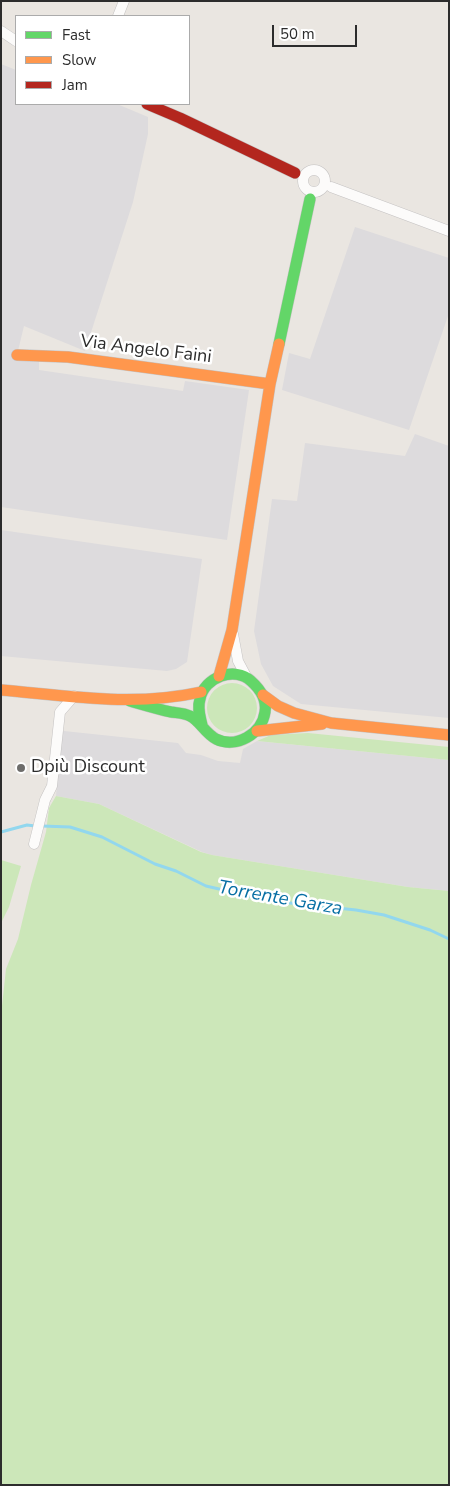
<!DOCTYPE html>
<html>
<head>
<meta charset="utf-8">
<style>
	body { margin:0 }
	#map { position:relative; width:450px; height:1486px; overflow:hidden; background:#eae6e1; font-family:"Nunito Sans",sans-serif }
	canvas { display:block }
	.frame { position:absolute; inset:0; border:2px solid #2c2c2c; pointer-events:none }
	.legend { position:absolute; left:15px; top:15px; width:175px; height:90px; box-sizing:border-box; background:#fff; border:1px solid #ababab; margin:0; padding:6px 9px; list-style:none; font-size:15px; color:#2c2c2c }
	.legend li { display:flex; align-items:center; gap:10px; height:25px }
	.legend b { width:25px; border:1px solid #ababab }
	.scale { position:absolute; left:272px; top:25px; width:85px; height:22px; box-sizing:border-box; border:2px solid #2c2c2c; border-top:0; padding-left:6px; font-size:15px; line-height:18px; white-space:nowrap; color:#2c2c2c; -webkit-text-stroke:4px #fff; paint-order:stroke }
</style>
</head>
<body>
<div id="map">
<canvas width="450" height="1486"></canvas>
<div class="frame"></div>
<ul class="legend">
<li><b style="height:6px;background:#63d668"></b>Fast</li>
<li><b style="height:6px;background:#ff974d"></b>Slow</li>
<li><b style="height:6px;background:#b3261e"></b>Jam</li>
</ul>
<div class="scale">50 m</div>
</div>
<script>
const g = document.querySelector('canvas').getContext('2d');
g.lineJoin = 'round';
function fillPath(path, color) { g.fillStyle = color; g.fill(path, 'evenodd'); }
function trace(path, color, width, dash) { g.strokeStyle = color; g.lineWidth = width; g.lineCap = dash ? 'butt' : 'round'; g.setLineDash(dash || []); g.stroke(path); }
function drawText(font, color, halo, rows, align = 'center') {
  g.font = font + ' "Nunito Sans",sans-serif'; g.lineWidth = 5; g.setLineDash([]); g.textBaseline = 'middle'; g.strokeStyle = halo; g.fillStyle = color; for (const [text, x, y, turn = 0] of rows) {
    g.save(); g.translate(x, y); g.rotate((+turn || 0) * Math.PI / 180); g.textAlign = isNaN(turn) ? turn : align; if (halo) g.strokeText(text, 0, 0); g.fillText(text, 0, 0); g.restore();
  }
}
fillPath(new Path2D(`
	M 1,64 L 16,70 L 16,104 L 117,104 L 148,117 L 148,134 L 133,202 L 85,351 L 24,326 L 16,359 L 39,362 L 39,370 L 183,391 L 185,381 L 249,390 L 227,540 L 1,507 Z
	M 355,227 L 449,258 L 449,313 L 409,430 L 282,390 L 289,353 L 310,359 Z
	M 415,434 L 449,446 L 449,718 L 301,704 L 273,686 L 261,664 L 254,631 L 272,499 L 297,501 L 305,443 L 405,456 Z
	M 1,530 L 202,559 L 187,662 L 176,669 L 167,671 L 1,656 Z
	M 64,731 L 178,743 L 186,753 L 201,755 L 218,761 L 240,763 L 243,749 L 257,741 L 449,760 L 449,891 L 408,887 L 212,855 L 202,852 L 99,804 L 56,796 L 61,733 Z`), '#dddbdd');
fillPath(new Path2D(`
	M207 708a25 25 0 1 1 50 0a25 25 0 1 1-50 0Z
	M 308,733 L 449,747 L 449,760 L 257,741 L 271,735 Z
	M 56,796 L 99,804 L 201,852 L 212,855 L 408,887 L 449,891 L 449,1485 L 1,1485 L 1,1015 L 6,969 L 18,939 L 31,885 L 46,832 L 49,808 Z
	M 1,860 L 21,866 L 9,907 L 1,923 Z`), '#cce7b9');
trace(new Path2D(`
	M 42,826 L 70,827 L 102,837 L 155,864 L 176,871 L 206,886 L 271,901 L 356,910 L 384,915 L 430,930 L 449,939
	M 1,832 L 27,825 L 35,826`), '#92d7ee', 3);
const street = new Path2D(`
	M 118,16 L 124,1
	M 1,31 L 16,41
	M303 181a11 11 0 1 1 22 0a11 11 0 1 1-22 0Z
	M 331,187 L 449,231
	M 233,634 L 238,661 L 247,678
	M 34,844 L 45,800 L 52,786 L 60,712 L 74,696`);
const fast = new Path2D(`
	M 279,344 L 310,199
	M 130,701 C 144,705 157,709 171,712 C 177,713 184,713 190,716 C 200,721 205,733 216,739 C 236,749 262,734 265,712 C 267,700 260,689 251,681 C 235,666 204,677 200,699 C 197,708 200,716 202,725`);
const slow = new Path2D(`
	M 17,355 L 68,357 L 270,384
	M 219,676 L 232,630 L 270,384 L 279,344
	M 1,690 C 69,696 133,707 201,692
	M 263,695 L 278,706 L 294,713 L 331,723 L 449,735
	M 257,731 L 322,724`);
const jam = new Path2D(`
	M 147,104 L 180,118 L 295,173`);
trace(street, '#c4c2c2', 11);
trace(fast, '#c4c2c2', 12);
trace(slow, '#c4c2c2', 12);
trace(jam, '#c4c2c2', 12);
trace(street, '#fcfbfa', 10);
trace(fast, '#63d668', 11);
trace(slow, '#ff974d', 11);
trace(jam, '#b3261e', 11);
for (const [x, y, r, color] of [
	[21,768,5,"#6e6d6b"]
]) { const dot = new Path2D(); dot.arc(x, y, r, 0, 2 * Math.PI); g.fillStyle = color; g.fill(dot); trace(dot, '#fff', 2); }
drawText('18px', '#2c2c2c', '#fff', [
	["Via Angelo Faini",146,350,7]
]);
drawText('18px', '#2c2c2c', '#fff', [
	["Dpiù Discount",31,768]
], 'left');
drawText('italic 19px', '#076fa4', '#fff', [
	["Torrente Garza",280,899,10]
]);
</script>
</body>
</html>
